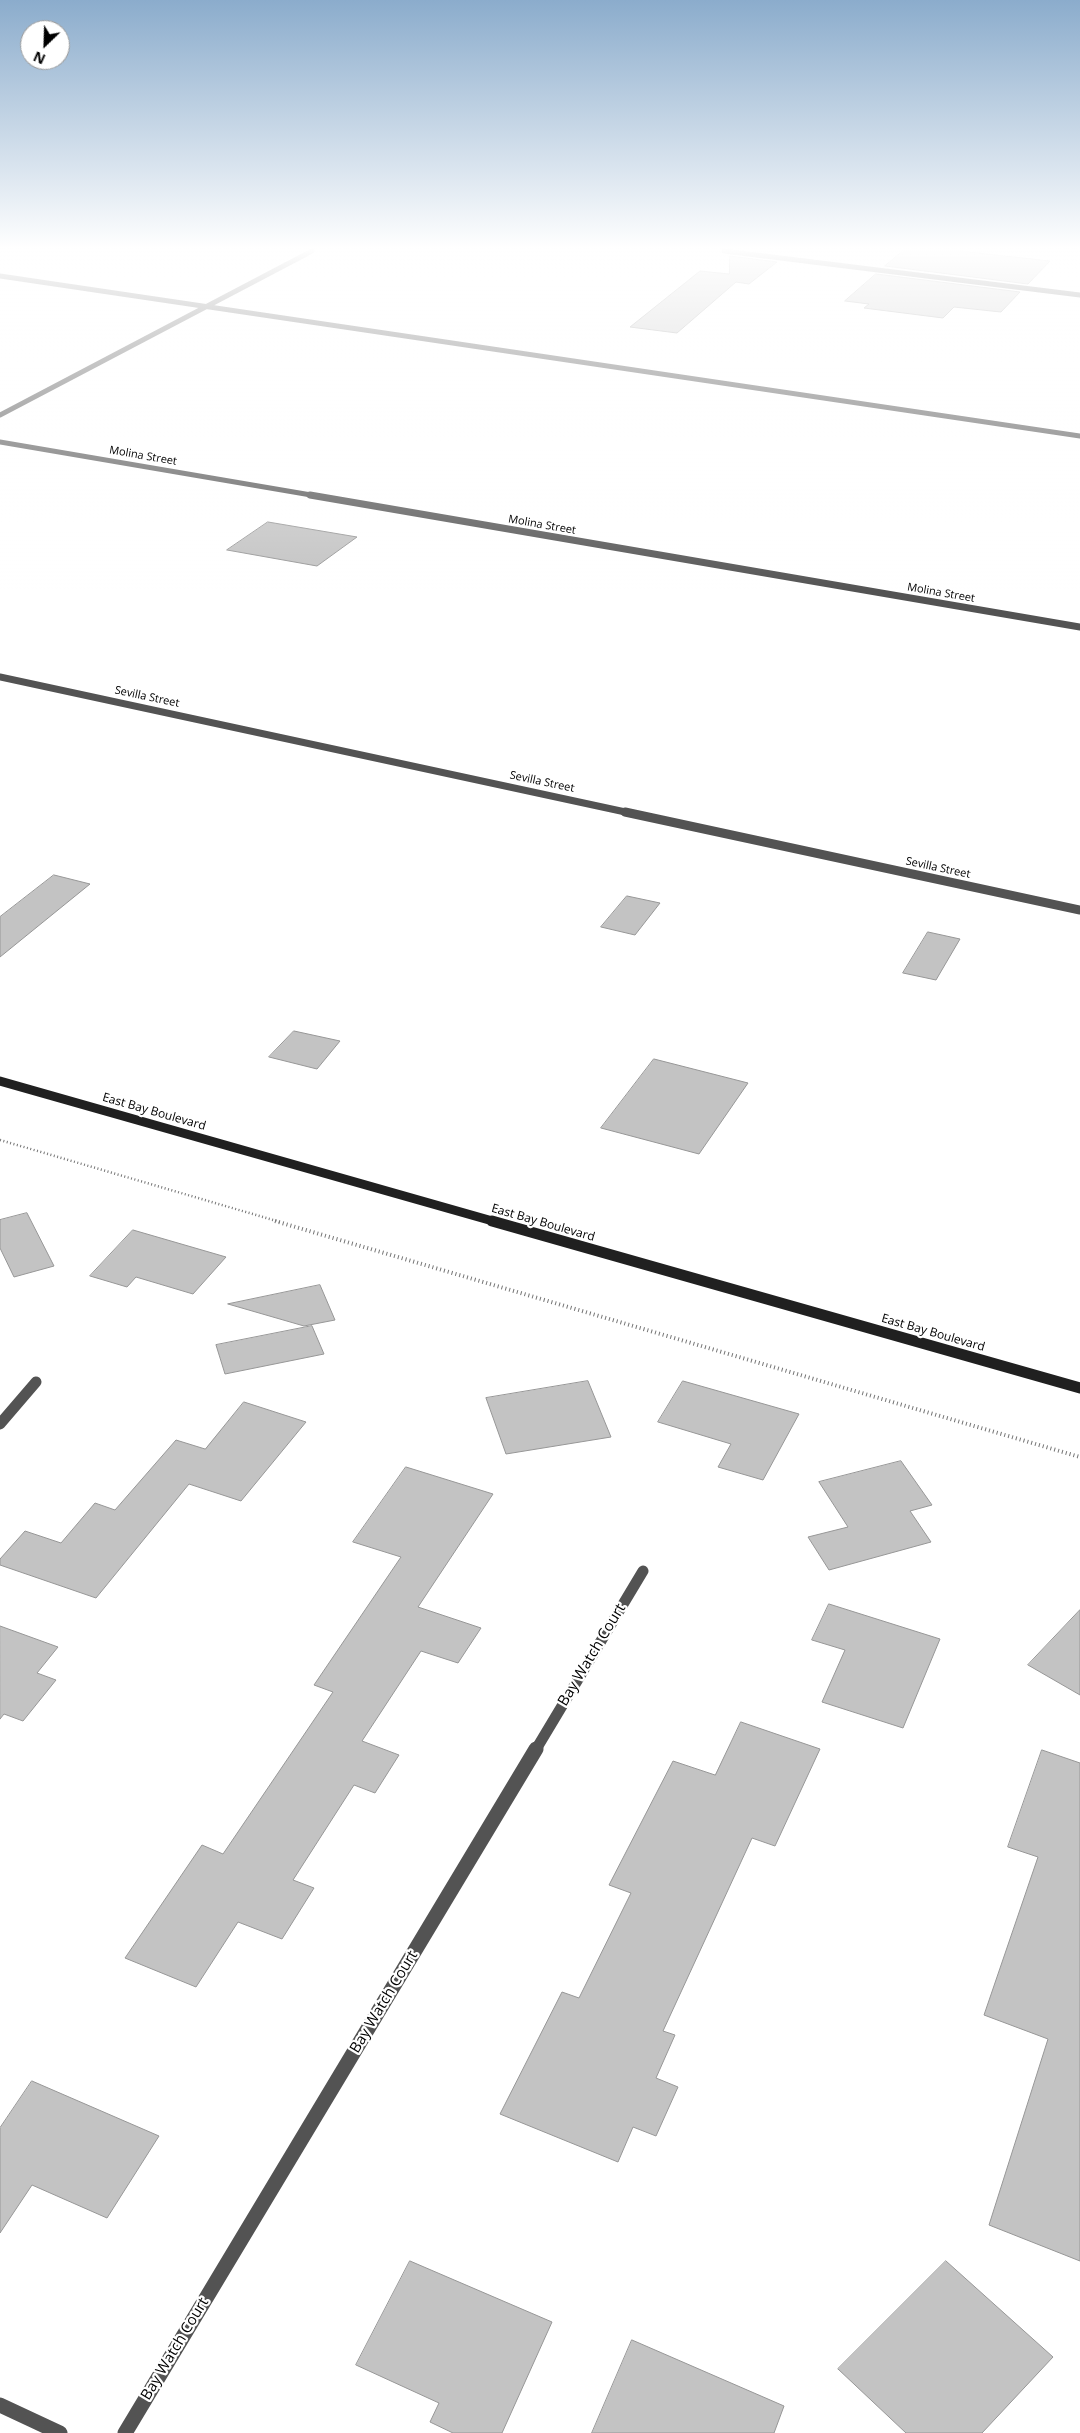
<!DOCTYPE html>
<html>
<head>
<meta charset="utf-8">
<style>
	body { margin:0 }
	#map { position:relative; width:1080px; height:2433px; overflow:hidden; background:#fff; font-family:"Open Sans",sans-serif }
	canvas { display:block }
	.north { position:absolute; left:20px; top:20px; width:50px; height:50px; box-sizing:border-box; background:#fff; border:1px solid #999; border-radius:50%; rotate:204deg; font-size:14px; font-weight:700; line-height:20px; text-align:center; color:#000 }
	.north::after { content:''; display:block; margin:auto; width:18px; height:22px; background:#000; clip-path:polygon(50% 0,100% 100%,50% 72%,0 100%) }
</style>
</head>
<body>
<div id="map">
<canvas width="1080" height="2433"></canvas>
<div class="north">N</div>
</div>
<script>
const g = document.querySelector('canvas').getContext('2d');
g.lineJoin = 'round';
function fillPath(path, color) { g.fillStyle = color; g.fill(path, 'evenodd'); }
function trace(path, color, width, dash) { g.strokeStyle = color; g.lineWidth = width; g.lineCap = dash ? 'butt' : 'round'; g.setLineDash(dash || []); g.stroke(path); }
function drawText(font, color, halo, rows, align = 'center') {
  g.font = font + ' "Open Sans",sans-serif'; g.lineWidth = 4.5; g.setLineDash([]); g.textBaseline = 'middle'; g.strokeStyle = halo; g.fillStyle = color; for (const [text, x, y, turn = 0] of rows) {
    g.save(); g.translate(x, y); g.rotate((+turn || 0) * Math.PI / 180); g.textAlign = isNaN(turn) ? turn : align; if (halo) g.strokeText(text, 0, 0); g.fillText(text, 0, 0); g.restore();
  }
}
const building = new Path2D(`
	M 903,251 L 960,251 L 1050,261 L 1028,284 L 885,266 Z
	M 730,256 L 777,262 L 749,284 L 736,282 L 677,333 L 630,327 L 700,271 L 729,274 Z
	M 876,274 L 1020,292 L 1001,312 L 954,307 L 943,318 L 864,308 L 869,304 L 845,301 Z
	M 268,522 L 357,537 L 317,566 L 227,550 Z
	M 54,875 L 90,884 L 0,957 L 0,917 Z
	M 627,896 L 660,903 L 635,935 L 601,927 Z
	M 928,932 L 960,939 L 936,980 L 903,973 Z
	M 294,1031 L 340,1041 L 317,1069 L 269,1057 Z
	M 654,1059 L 748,1083 L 699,1154 L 601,1128 Z
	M 27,1213 L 54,1266 L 14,1277 L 0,1248 L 0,1220 Z
	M 133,1230 L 226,1257 L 193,1294 L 136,1277 L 127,1287 L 90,1276 Z
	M 320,1285 L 335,1320 L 304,1326 L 228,1304 Z
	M 312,1326 L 324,1354 L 225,1374 L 216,1345 Z
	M 588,1381 L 611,1437 L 506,1454 L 486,1398 Z
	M 683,1381 L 799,1414 L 763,1480 L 718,1467 L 731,1444 L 658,1422 Z
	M 244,1402 L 306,1422 L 241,1501 L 189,1484 L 96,1598 L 0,1565 L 0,1559 L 25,1531 L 61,1543 L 95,1503 L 115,1510 L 176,1440 L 205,1449 Z
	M 901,1461 L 932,1505 L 910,1511 L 931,1542 L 829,1570 L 808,1537 L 848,1527 L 819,1482 Z
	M 406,1467 L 493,1494 L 418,1607 L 481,1628 L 458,1663 L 421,1651 L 362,1741 L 399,1755 L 375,1793 L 354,1785 L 293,1880 L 314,1888 L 282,1939 L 238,1922 L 196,1987 L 125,1958 L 202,1845 L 223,1854 L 333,1692 L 314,1685 L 401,1557 L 353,1542 Z
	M 829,1604 L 940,1639 L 903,1728 L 822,1702 L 845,1650 L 812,1640 Z
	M 1080,1610 L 1080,1695 L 1028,1665 Z
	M 0,1626 L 58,1647 L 37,1673 L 56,1680 L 23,1721 L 4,1714 L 0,1719 Z
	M 741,1722 L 820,1749 L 775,1846 L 752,1838 L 663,2031 L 675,2035 L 656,2078 L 678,2087 L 656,2136 L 633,2127 L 618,2162 L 500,2114 L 562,1992 L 579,1998 L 631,1893 L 609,1885 L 673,1761 L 715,1775 Z
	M 1042,1750 L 1080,1763 L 1080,2261 L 989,2225 L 1048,2039 L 984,2015 L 1038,1857 L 1008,1847 Z
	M 32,2081 L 159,2136 L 107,2218 L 32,2185 L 0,2233 L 0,2128 Z
	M 410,2261 L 552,2322 L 502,2433 L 453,2433 L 430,2422 L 439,2403 L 356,2365 Z
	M 946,2261 L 1053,2357 L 982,2433 L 906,2433 L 838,2369 Z
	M 632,2340 L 784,2406 L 774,2433 L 592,2433 Z`);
fillPath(building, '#c3c3c3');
trace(building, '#979797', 1);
trace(new Path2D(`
	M 0,1140 L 280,1222`), '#757575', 2.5, [1, 2.5]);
trace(new Path2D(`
	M 275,1221 L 1080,1457`), '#757575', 4, [1, 3]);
trace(new Path2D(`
	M 724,251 L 1080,295
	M 0,276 L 1080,436
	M 0,415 L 312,251
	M 0,442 L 317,496`), '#535353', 5);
trace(new Path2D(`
	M 310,495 L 1080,627
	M 0,677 L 630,813`), '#535353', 7);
trace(new Path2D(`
	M 625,812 L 1080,910`), '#535353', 9);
trace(new Path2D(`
	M 0,1424 L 36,1382
	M 535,1751 L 643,1571`), '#535353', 11);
trace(new Path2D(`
	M 0,2405 L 60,2433
	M 125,2433 L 536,1749`), '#535353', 15);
trace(new Path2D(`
	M 0,1081 L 496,1222`), '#202020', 9);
trace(new Path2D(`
	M 492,1221 L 1080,1388`), '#202020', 11);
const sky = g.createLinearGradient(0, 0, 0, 591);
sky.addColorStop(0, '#8baccc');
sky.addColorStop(0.42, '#fff');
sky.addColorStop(1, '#ffffff00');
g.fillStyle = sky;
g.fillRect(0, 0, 1080, 591);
drawText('11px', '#000', '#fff', [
	["Molina Street",143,456,10],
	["Molina Street",542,525,10],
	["Molina Street",941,593,10],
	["Sevilla Street",147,697,12],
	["Sevilla Street",542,782,12],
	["Sevilla Street",938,868,12]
]);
drawText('12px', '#000', '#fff', [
	["East Bay Boulevard",154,1112,16],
	["East Bay Boulevard",543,1223,16],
	["East Bay Boulevard",933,1333,16]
]);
drawText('15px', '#000', '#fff', [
	["Bay Watch Court",592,1655,-59],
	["Bay Watch Court",384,2002,-59],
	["Bay Watch Court",175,2349,-59]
]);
</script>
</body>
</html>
